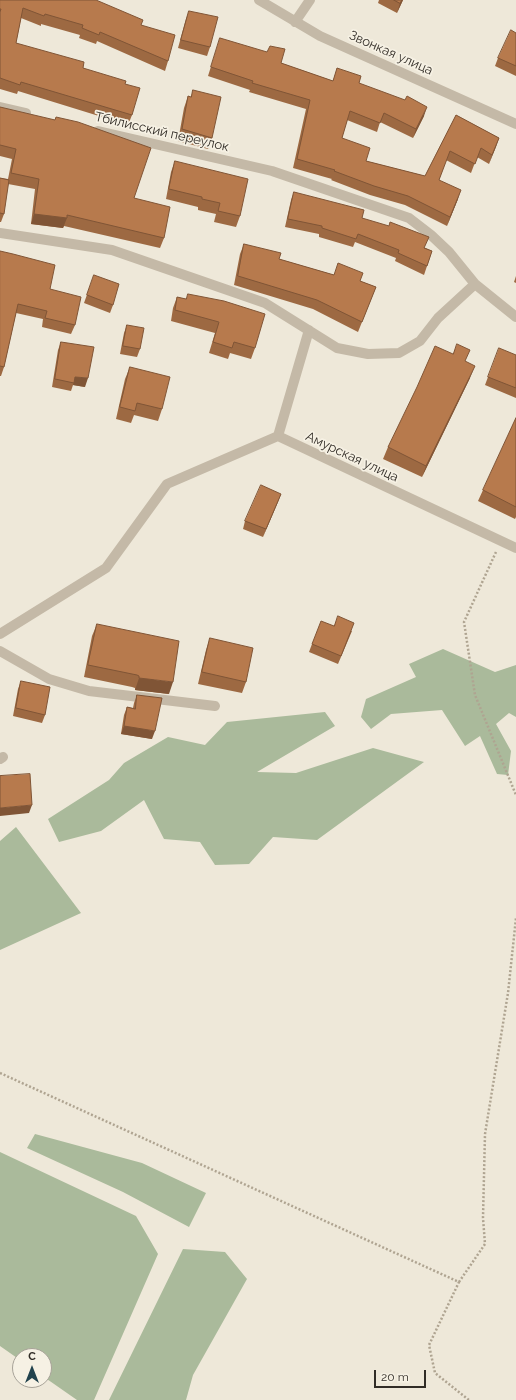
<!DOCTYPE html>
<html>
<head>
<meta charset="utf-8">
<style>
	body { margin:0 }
	#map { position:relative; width:516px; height:1400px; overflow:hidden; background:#eee8d9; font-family:Raleway,sans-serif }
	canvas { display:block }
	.north { position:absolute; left:12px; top:1348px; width:40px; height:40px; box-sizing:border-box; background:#f6f1e4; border:1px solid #a7a298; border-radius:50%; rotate:0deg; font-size:11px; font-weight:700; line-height:16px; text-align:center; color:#312c26 }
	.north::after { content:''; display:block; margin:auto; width:14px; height:18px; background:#21424d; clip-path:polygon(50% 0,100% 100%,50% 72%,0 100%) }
	.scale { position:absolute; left:374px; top:1370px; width:52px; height:18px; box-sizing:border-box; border:2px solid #312c26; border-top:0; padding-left:5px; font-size:12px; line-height:14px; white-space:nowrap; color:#312c26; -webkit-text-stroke:3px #f6f1e4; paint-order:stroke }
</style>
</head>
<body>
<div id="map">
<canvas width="516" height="1400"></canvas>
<div class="north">С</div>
<div class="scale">20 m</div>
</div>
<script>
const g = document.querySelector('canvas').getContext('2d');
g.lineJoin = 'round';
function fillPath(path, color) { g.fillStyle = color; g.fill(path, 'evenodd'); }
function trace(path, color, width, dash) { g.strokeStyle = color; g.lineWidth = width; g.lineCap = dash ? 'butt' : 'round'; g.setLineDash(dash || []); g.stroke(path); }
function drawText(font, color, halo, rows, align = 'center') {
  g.font = font + ' Raleway,sans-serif'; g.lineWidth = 3.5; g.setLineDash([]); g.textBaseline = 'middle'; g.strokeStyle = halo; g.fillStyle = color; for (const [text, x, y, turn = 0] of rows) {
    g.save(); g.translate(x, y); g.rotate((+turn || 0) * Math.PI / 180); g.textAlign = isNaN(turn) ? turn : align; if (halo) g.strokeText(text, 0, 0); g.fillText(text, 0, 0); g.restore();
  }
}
fillPath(new Path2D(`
	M 443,649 L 495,672 L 516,665 L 516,717 L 509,713 L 496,724 L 511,751 L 508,775 L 497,774 L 480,736 L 465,746 L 442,710 L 391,714 L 371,729 L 361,717 L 366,699 L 416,677 L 409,664 Z
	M 325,712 L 335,726 L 257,772 L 296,773 L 373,748 L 424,762 L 317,840 L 273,837 L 249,864 L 215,865 L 200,842 L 164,839 L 144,800 L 101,831 L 59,842 L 48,819 L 109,780 L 124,763 L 168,737 L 205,745 L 227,722 Z
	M 16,827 L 81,913 L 0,950 L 0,841 Z
	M 35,1134 L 142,1163 L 206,1193 L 189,1227 L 123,1192 L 27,1148 Z
	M 0,1152 L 136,1216 L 158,1254 L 94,1400 L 77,1400 L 44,1377 L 44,1356 L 20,1356 L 20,1360 L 0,1346 Z
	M 183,1249 L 225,1252 L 247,1279 L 193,1375 L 186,1400 L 109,1400 Z`), '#aaba9b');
trace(new Path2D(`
	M 496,552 L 464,622 L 475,695 L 516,795
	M 0,1073 L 459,1282 L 429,1345 L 435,1373 L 469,1400
	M 459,1282 L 485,1244 L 483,1218 L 485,1134 L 508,993 L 516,918`), '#afa491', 2.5, [2, 2]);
trace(new Path2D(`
	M 259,0 L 320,36 L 516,124
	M 295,22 L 310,0
	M 0,107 L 26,113
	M 98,131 L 272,171 L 409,218 L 431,235 L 449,252 L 475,284 L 516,317
	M 0,233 L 112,250 L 265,303 L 337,348 L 368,354 L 399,353 L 420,341 L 438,318 L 475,284
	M 309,330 L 278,436 L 516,548
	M 0,634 L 106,568 L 167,484 L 278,436
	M 0,651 L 49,679 L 89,691 L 215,706
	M 0,759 L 3,757`), '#c4b9a7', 10);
fillPath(new Path2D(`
	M 0,0 L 141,25 L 168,61 L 165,71 L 97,41 L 96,44 L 79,38 L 80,35 L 41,24 L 41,26 L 21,18 L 16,43 L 125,84 L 132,115 L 128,125 L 18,91 L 17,94 L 0,89 Z
	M 379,0 L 403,0 L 397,13 L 378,3 Z
	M 189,11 L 210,47 L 207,56 L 178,48 L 186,19 Z
	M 516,33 L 516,76 L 495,66 L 498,58 Z
	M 220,38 L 281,63 L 333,81 L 337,68 L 359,83 L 424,116 L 413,138 L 380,122 L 377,132 L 347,120 L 342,138 L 366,161 L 425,176 L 456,115 L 499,138 L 489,164 L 477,157 L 471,173 L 446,160 L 439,180 L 458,199 L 447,226 L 405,205 L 370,195 L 331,180 L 332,179 L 293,168 L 306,109 L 249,92 L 250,90 L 208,76 Z
	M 193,90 L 212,138 L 208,149 L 178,141 L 184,108 L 188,96 L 191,97 Z
	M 0,107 L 134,198 L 164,238 L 160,248 L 64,226 L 63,228 L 31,224 L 35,189 L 8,184 L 4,214 L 1,222 L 0,222 L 0,178 L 8,179 L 12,159 L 0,156 Z
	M 175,161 L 240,216 L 236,227 L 214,222 L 216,214 L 198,210 L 198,207 L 166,199 L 171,172 Z
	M 294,192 L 362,218 L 432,251 L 424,275 L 395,261 L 396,258 L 355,242 L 353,247 L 319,237 L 319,234 L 285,227 L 291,200 Z
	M 244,244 L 279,259 L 334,275 L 360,281 L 376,287 L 358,332 L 313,309 L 234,285 L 240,254 Z
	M 0,251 L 50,289 L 75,325 L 71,334 L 42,327 L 43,319 L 16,313 L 4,367 L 1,376 L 0,376 Z
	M 94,275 L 113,305 L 110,313 L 84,303 Z
	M 516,276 L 516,283 L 514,282 Z
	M 177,297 L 186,299 L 255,348 L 251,359 L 230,353 L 228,359 L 209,353 L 215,333 L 171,321 L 173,308 Z
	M 127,325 L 140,349 L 137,357 L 120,354 L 124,333 Z
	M 61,342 L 85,387 L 73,385 L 71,391 L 52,387 L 58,350 Z
	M 516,355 L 516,398 L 485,385 L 488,377 Z
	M 466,362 L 470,378 L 422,477 L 383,459 L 388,447 Z
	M 130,367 L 162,409 L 158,421 L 134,415 L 131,423 L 116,419 L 125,379 Z
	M 516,418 L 516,517 L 515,519 L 478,501 L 483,490 Z
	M 281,494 L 263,537 L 243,529 L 245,521 Z
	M 97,624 L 169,694 L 135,690 L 135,688 L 132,687 L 84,677 L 92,636 Z
	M 334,626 L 352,631 L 338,664 L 309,652 L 312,644 Z
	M 210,638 L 246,682 L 242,693 L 198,684 L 206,650 Z
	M 21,681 L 45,715 L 42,723 L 13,716 L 18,689 Z
	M 137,695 L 152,739 L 121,734 L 124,715 L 127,707 L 133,708 L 134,703 Z`), '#9d6942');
fillPath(new Path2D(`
	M 402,0 L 403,0 L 397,13 L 400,3 Z
	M 427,107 L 424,116 L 413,138 L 416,129 Z
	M 499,138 L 496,147 L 489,164 L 492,155 Z
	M 461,190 L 458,199 L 447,226 L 450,217 Z
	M 34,214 L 67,218 L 63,228 L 31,224 Z
	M 475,366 L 470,378 L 422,477 L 426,466 Z
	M 75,377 L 88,378 L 85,387 L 73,385 Z
	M 281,494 L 278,502 L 263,537 L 266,529 Z
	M 139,678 L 173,682 L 169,694 L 135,690 Z
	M 124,726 L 155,731 L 152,739 L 121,734 Z
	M 32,805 L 29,813 L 0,816 L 0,808 Z`), '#805536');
const building = new Path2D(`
	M 0,0 L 96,0 L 143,20 L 141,25 L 175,35 L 168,61 L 100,32 L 99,35 L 82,28 L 83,25 L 45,14 L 44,16 L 23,8 L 16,43 L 84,62 L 83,68 L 126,81 L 125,84 L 140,88 L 132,115 L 21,82 L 20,85 L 0,78 L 0,12 L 1,9 L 0,9 Z
	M 394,0 L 402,0 L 400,3 Z
	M 189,11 L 218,17 L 210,47 L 181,40 Z
	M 511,30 L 516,33 L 516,66 L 498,58 Z
	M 220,38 L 267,52 L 270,46 L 285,49 L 281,63 L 333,81 L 337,68 L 361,76 L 359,83 L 405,100 L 407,96 L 427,107 L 416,129 L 384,113 L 380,123 L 350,111 L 342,138 L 370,148 L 366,161 L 425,176 L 456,115 L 499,138 L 492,155 L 481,148 L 475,164 L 450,151 L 439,180 L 461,190 L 450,217 L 408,196 L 374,186 L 334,171 L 335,170 L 297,159 L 310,100 L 252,83 L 253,81 L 211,67 Z
	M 193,90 L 221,97 L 212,138 L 182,129 L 188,96 L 191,97 Z
	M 0,107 L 55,120 L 56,117 L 78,122 L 151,148 L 134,198 L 170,207 L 164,238 L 67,215 L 67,218 L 34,214 L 39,179 L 11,173 L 16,149 L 0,145 Z
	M 175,161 L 248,179 L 240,216 L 218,211 L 220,203 L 202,199 L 202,197 L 169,189 Z
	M 0,178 L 9,180 L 4,214 L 0,213 Z
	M 294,192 L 364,210 L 362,218 L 389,226 L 390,222 L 429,237 L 424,248 L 432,251 L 427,266 L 398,253 L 399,250 L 358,234 L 356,239 L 322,228 L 322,226 L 288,219 Z
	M 244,244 L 281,253 L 279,259 L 334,275 L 338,263 L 363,273 L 360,281 L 376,287 L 362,322 L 317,300 L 238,276 Z
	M 0,251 L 13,254 L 55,265 L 50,289 L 81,297 L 75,325 L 45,318 L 47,311 L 18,304 L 4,367 L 0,366 Z
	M 94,275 L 119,284 L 113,305 L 87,295 Z
	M 188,294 L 224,301 L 265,314 L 255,348 L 234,342 L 232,348 L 213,342 L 219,322 L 175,310 L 177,297 L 186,299 Z
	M 127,325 L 144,328 L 140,349 L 123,346 Z
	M 61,342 L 94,347 L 88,378 L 75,377 L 74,383 L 55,379 Z
	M 457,344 L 470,350 L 465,361 L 475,366 L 426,466 L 388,447 L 417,387 L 435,346 L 453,354 Z
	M 499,348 L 516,355 L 516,388 L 488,377 Z
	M 130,367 L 170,377 L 162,409 L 137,403 L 135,411 L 120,407 Z
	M 516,418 L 516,507 L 483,490 Z
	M 261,485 L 281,494 L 266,529 L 245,521 Z
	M 338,616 L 354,623 L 341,656 L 312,644 L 321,621 L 334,626 Z
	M 97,624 L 179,641 L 173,682 L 139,678 L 139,676 L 137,675 L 88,665 Z
	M 210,638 L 253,648 L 246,682 L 202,672 Z
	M 21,681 L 50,687 L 45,715 L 16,708 Z
	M 137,695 L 162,698 L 155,731 L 124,726 L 127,707 L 135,709 Z
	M 30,774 L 32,805 L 0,808 L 0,776 Z`);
fillPath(building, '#b77a4d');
trace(building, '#805536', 1);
drawText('13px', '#312c26', '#f6f1e4', [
	["Звонкая улица",391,53,24],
	["Тбилисский переулок",162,132,13],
	["Амурская улица",352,457,25]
]);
</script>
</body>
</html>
